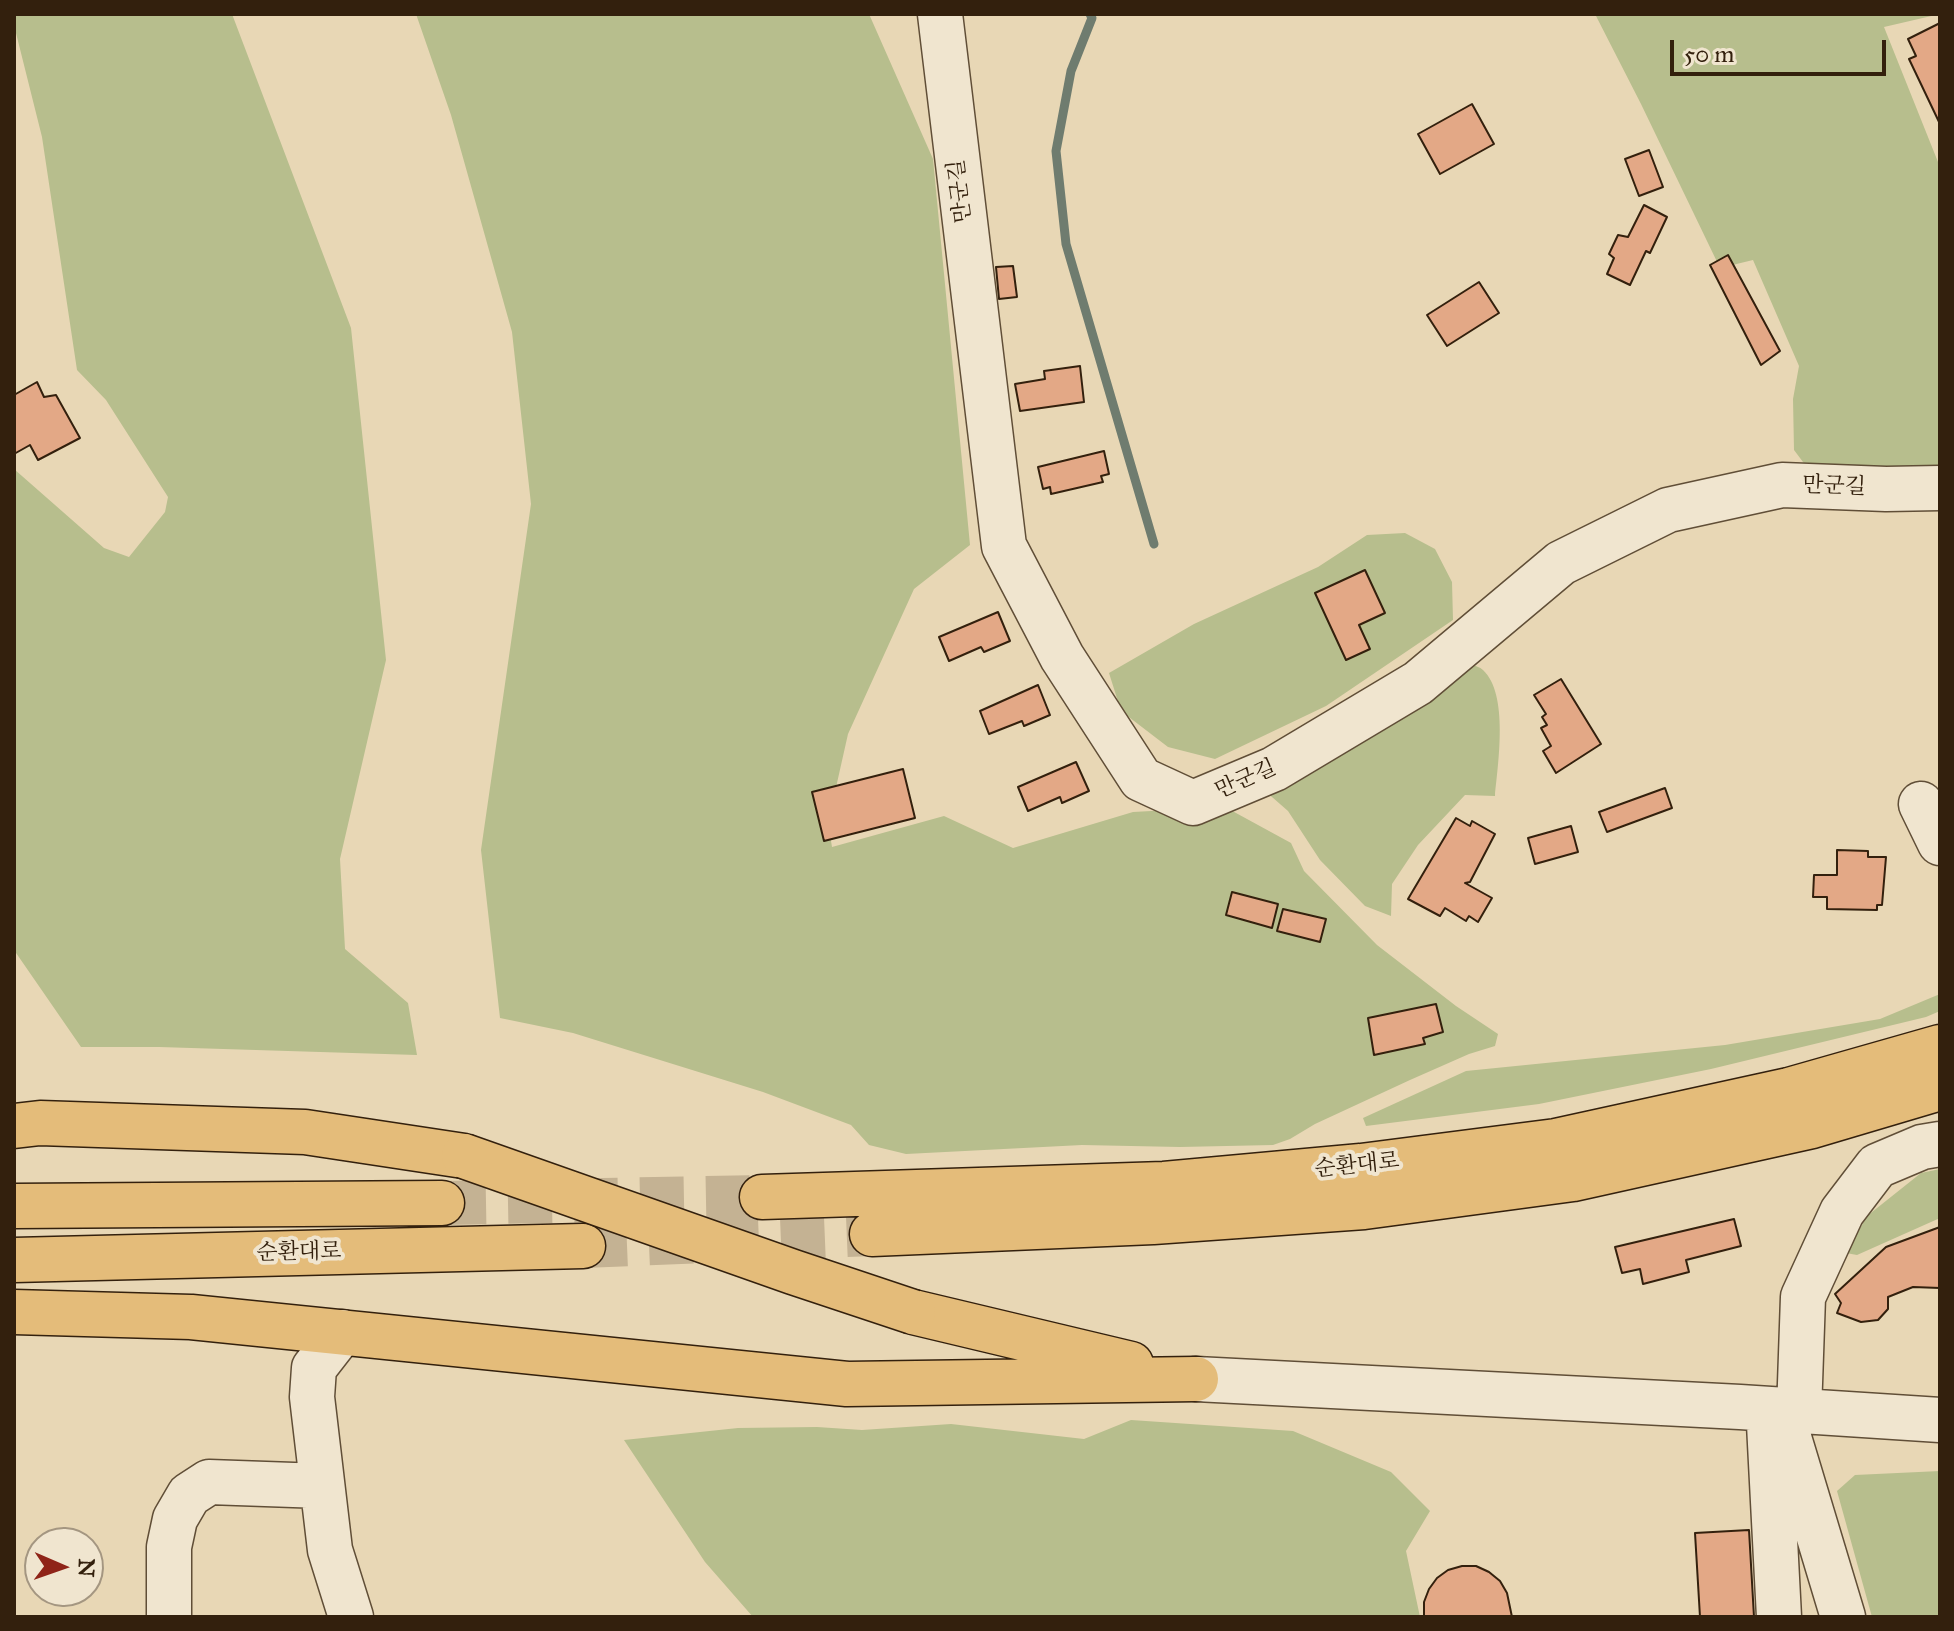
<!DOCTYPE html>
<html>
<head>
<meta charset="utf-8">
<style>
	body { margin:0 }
	#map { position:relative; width:1954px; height:1631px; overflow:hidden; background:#e8d7b5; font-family:"IM FELL Great Primer",serif }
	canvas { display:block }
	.frame { position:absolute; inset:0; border:16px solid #33200d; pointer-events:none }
	.north { position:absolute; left:24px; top:1527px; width:80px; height:80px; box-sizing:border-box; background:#f0e5cf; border:2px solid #a49681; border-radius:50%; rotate:92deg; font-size:22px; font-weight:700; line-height:32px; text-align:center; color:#33200d }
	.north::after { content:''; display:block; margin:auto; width:28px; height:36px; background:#8f2418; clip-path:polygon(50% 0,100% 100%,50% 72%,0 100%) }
	.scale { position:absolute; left:1670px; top:40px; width:216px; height:36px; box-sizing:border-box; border:4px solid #33200d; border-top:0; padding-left:10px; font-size:24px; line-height:28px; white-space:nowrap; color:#33200d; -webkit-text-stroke:6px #f0e5cf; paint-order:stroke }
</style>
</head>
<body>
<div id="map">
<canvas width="1954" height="1631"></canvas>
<div class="frame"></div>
<div class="north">N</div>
<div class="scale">50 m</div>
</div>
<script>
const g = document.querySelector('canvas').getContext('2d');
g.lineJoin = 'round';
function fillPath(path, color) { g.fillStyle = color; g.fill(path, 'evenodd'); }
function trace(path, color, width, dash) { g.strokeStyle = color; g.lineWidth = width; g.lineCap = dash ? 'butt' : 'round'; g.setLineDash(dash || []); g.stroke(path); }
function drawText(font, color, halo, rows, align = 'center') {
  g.font = font + ' "IM FELL Great Primer","Noto Serif KR",serif'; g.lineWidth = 8; g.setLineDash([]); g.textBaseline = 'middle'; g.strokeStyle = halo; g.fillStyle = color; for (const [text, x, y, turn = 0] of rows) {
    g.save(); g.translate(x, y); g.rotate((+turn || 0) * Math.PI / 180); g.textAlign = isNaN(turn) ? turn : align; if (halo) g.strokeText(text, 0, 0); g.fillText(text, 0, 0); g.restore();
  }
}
fillPath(new Path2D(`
	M 14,14 L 232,14 L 351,328 L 386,660 L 340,859 L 345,949 L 408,1003 L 417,1055 L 159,1047 L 81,1047 L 14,950 L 14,469 L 104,548 L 129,557 L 165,512 L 168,497 L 106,400 L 77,370 L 42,137 L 14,25 Z
	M 416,14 L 869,14 L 933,159 L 970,545 L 914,589 L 848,734 L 828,823 L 832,847 L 944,816 L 1013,848 L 1133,812 L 1225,807 L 1291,843 L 1304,871 L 1377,945 L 1456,1006 L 1498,1034 L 1495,1046 L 1469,1054 L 1410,1080 L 1315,1124 L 1290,1139 L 1273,1145 L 1180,1147 L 1082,1145 L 906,1154 L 869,1145 L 851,1125 L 763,1092 L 573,1033 L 500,1018 L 481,850 L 531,504 L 512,332 L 451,115 Z
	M 1595,14 L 1940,14 L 1884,27 L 1940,167 L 1940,467 L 1919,469 L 1806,466 L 1794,450 L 1793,399 L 1799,366 L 1753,260 L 1720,268 L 1641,104 Z
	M 1405,533 L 1435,549 L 1452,582 L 1453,620 L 1326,706 L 1215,759 L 1168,747 L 1121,711 L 1109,673 L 1194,624 L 1318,567 L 1367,535 Z
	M 1471,664 C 1475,666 1480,667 1483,670 C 1509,694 1498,764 1495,796 L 1465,795 L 1418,845 L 1392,884 L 1391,916 L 1365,906 L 1320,860 L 1288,811 L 1264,790 Z
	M 1940,994 L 1940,1011 L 1926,1017 L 1711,1069 L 1539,1104 L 1366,1126 L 1363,1118 L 1466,1071 L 1725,1045 L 1880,1019 Z
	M 1940,1169 L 1940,1218 L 1857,1255 L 1846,1253 L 1867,1216 L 1921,1173 Z
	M 1131,1420 L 1293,1431 L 1391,1472 L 1430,1511 L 1406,1551 L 1420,1617 L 753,1617 L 705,1562 L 624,1440 L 738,1428 L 817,1427 L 862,1430 L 951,1424 L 1084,1439 Z
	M 1940,1471 L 1940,1617 L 1872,1617 L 1837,1491 L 1855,1475 Z`), '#b7be8d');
trace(new Path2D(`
	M 1090,14 L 1092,18 L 1071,71 L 1056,151 L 1066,244 L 1154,544`), '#6f7c6f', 9);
const building = new Path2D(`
	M 1940,23 L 1940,124 L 1909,59 L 1916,56 L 1908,39 Z
	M 1472,104 L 1494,144 L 1440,174 L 1418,134 Z
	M 1649,150 L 1663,187 L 1639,196 L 1625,159 Z
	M 1644,205 L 1667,217 L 1650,253 L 1646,251 L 1630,285 L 1607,274 L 1614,258 L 1609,254 L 1618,235 L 1628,237 Z
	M 1728,255 L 1780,351 L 1761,365 L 1710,265 Z
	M 1013,266 L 1017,297 L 999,299 L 996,267 Z
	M 1479,282 L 1499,313 L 1447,346 L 1427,315 Z
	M 1080,366 L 1084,402 L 1020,411 L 1015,384 L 1045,379 L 1044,371 Z
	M 37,382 L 44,397 L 56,395 L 80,438 L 38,460 L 30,445 L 14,454 L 14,395 Z
	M 1104,451 L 1109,474 L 1101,476 L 1103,482 L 1051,494 L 1050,487 L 1043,489 L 1038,467 Z
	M 1365,570 L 1385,613 L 1359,625 L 1370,649 L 1346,660 L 1315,593 Z
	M 998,612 L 1010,641 L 984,652 L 981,647 L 949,661 L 939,637 Z
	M 1561,679 L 1601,744 L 1556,773 L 1543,751 L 1551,746 L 1541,728 L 1547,725 L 1542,717 L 1546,714 L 1534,695 Z
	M 1038,685 L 1050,715 L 1024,726 L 1022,721 L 989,734 L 980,711 Z
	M 1076,762 L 1089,791 L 1062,803 L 1060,797 L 1028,811 L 1018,787 Z
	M 903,769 L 915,818 L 824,841 L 812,792 Z
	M 1665,788 L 1672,808 L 1607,832 L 1599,812 Z
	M 1456,818 L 1470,826 L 1472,821 L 1495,834 L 1470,882 L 1465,883 L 1492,898 L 1478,922 L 1469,916 L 1466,921 L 1445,908 L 1440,916 L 1408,899 Z
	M 1571,826 L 1578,852 L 1535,864 L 1528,838 Z
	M 1837,850 L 1868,851 L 1868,857 L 1886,857 L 1882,905 L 1877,905 L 1877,910 L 1827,909 L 1827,897 L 1813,897 L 1814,875 L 1837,875 Z
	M 1232,892 L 1278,904 L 1272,928 L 1226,915 Z
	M 1283,909 L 1326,919 L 1320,942 L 1277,931 Z
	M 1436,1004 L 1443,1032 L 1423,1038 L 1425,1044 L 1374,1055 L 1368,1018 Z
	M 1734,1219 L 1741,1246 L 1686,1260 L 1689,1272 L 1643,1284 L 1640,1269 L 1622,1273 L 1615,1247 Z
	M 1940,1227 L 1940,1288 L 1913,1287 L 1888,1297 L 1888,1309 L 1878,1320 L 1861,1322 L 1837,1313 L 1841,1303 L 1835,1294 L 1886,1247 Z
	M 1749,1530 L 1754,1617 L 1700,1617 L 1695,1533 Z
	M 1462,1566 L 1476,1566 L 1489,1572 L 1500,1581 L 1507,1593 L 1512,1617 L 1424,1617 L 1424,1602 L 1429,1589 L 1437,1578 L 1448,1570 Z`);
fillPath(building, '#e3a886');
trace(building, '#33200d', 2);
trace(new Path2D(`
	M 442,1203 L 762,1197
	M 583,1246 L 872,1234`), '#c4b293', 44, [44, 22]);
const minor = new Path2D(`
	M 940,14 L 1004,546 L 1062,657 L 1141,779 L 1193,803 L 1274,769 L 1418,683 L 1561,563 L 1668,510 L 1782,485 L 1886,489 L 1940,488
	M 1921,804 L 1940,843
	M 342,1332 L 314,1368 L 312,1397 L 330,1550 L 351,1617
	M 1196,1379 L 1740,1407 L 1940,1420
	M 1781,1411 L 1843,1617
	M 1799,1412 L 1803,1297 L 1842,1212 L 1877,1166 L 1922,1147 L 1940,1144
	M 1769,1424 L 1779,1617
	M 169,1617 L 169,1547 L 175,1519 L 189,1495 L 209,1482 L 322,1486`);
const highway = new Path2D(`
	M 14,1126 L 40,1123 L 305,1132 L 464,1156
	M 762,1197 L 1164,1184 L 1361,1166 L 1556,1141 L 1789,1090 L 1940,1047
	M 14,1206 L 442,1203
	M 872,1234 L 1153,1222 L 1364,1207 L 1573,1179 L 1812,1126 L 1940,1088
	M 14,1260 L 583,1246
	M 14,1312 L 191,1317 L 847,1384 L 1196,1379
	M 913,1312 L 1131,1364`);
trace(minor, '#604e37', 47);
trace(highway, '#33200d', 47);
trace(minor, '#f0e5cf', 44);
trace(highway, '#e4bc7a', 44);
const highwayBridge = new Path2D(`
	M 464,1156 L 793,1272 L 913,1312`);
trace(highwayBridge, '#33200d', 47, []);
trace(highwayBridge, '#e4bc7a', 44);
drawText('22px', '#33200d', '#f0e5cf', [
	["만군길",961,191,-97],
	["만군길",1834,487,2],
	["만군길",1246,780,-24],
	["순환대로",1357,1166,-6],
	["순환대로",299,1253,-1]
]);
</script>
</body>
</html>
